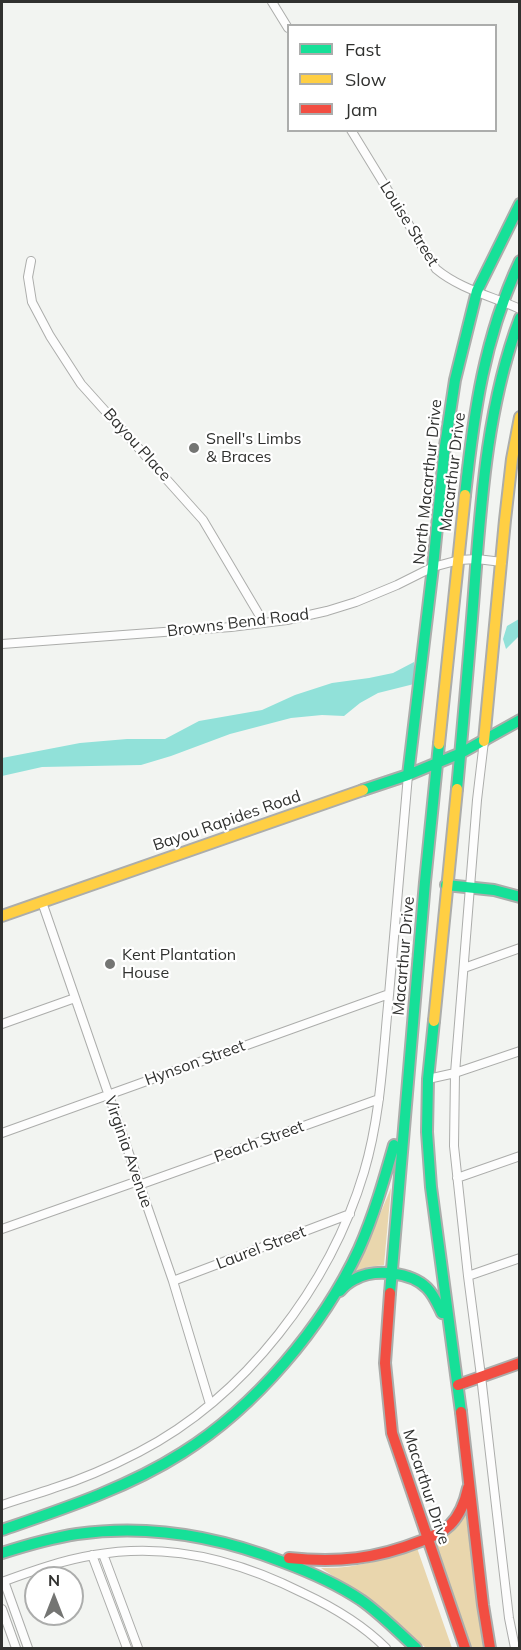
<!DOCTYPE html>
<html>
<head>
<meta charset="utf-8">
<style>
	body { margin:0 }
	#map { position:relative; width:521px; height:1650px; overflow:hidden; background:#f2f4f1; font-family:Mulish,sans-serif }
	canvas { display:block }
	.frame { position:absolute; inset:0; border:3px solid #30312f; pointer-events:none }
	.legend { position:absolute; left:287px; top:24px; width:210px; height:108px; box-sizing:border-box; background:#fff; border:2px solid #acadac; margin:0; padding:8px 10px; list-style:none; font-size:18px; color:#30312f }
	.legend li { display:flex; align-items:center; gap:12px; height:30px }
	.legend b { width:30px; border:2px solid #acadac }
	.north { position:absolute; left:24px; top:1566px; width:60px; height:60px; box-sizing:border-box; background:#fff; border:2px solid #acadac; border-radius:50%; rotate:0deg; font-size:16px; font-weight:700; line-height:24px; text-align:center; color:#30312f }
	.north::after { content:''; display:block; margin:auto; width:21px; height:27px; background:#747573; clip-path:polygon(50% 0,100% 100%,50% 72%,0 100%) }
</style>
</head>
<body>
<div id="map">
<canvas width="521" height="1650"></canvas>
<div class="frame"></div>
<ul class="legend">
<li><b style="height:8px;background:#16e098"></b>Fast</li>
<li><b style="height:8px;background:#ffcf43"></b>Slow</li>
<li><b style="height:8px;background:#f24e42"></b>Jam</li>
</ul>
<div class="north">N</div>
</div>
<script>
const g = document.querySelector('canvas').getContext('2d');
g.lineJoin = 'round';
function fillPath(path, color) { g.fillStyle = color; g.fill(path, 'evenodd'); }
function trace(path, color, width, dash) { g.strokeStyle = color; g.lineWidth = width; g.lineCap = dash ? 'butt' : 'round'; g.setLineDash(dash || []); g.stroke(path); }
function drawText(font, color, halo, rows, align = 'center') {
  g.font = font + ' Mulish,sans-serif'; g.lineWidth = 4.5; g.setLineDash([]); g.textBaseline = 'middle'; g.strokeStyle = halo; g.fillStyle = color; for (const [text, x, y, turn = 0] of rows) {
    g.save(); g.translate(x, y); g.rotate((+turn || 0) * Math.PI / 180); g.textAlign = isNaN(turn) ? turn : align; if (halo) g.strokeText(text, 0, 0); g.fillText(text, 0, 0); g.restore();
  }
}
fillPath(new Path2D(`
	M 391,1188 L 384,1265 L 368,1267 L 356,1271 Z
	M 465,1510 L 485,1648 L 468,1648 L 430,1541 Z
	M 417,1548 L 452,1648 L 426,1648 L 372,1602 L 321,1568 C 355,1569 385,1559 417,1548 Z`), '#e9d6ad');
fillPath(new Path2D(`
	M 519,619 L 519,636 L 506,649 L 503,639 L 507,626 Z
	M 414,662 L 414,684 L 378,693 L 360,703 L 344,716 L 322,715 L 291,718 L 230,734 L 171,756 L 141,765 L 42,767 L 2,776 L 2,758 L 80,743 L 127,739 L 165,739 L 199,721 L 262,710 L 295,695 L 332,683 L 369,678 L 393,673 Z`), '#91e1d9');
const street = new Path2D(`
	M 272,2 L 288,28
	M 351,130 L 436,269 C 460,289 491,296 520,309
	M 31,261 L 28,277 L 32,302 L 50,336 L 81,384 L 203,520 L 264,623
	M 2,644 L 231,627 L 287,620 L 327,611 L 356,602 L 397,585 L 433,567 L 459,560 L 477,559 L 502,562
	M 484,741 L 477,800 L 455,1073 L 454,1146 L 468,1276 L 481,1376 L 509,1618 L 515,1648
	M 42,902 L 173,1281 L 210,1404
	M 464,968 L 520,948
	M 2,1024 L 75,998
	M 428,1079 L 455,1073 L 520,1051
	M 2,1133 L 389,994
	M 457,1178 L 520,1156
	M 139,1185 L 379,1099
	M 2,1229 L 138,1181
	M 468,1276 L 520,1258
	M 173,1281 L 350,1214
	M 2,1505 C 19,1499 37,1494 54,1488 C 83,1479 112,1466 139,1452 C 245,1397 330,1286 364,1172 C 381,1115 383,1054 389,995 C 395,922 402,848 408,775
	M 103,1554 L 138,1648
	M 92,1555 L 127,1648
	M 4,1581 L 28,1648
	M 2,1582 C 32,1571 63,1560 94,1555 C 166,1542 238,1560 303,1593 C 333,1607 363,1625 386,1648
	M 2,1609 L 16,1648`);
const fast = new Path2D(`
	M 465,495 C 474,412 484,338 520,261
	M 408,775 L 433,567 L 445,446 L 455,380 L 477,291 L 520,204
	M 457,789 C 463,724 469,658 474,593 C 481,501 487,405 520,318
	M 363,790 L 408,775 L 461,753 L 520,720
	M 446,885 L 494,890 L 520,897
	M 434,1021 L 428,1079 L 427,1132 L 431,1187 L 461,1412
	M 340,1291 C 344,1286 349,1282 355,1279 C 375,1268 411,1272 427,1288 C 434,1295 438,1305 442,1313
	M 390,1293 L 425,882 L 439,744
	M 2,1530 C 63,1509 127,1488 182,1453 C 255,1407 323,1327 359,1249 C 374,1215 384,1180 394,1145
	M 2,1553 C 27,1545 51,1538 77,1534 C 148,1524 217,1536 283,1562 C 310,1572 337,1584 361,1600 C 381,1614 398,1632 416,1648`);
const slow = new Path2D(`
	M 484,741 L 505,520 L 512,459 L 520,417
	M 439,744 L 465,495
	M 2,916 L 363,790
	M 434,1021 L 457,789`);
const jam = new Path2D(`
	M 390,1293 L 385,1363 L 392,1433 L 465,1648
	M 458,1385 L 520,1363
	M 461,1412 L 483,1605 L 490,1648
	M 289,1558 C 338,1563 376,1559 421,1541 C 431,1537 442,1533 450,1525 C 460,1515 465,1502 468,1488`);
trace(street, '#acadab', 10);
trace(fast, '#acadab', 14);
trace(slow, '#acadab', 14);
trace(jam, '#acadab', 14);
trace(street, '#fdfdfd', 8);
trace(fast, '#16e098', 10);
trace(slow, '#ffcf43', 10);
trace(jam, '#f24e42', 10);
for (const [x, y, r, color] of [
	[194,448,6,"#747573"],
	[110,964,6,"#747573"]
]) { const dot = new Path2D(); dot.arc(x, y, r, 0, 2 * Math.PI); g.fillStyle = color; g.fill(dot); trace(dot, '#fff', 2); }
drawText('16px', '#30312f', '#fff', [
	["Louise Street",409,224,58],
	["Bayou Place",137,445,48],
	["Macarthur Drive",453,472,-83],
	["North Macarthur Drive",428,482,-84],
	["Browns Bend Road",238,623,-7],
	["Bayou Rapides Road",227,821,-19],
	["Macarthur Drive",404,956,-85],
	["Hynson Street",195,1063,-20],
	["Peach Street",259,1142,-20],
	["Virginia Avenue",128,1152,71],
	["Laurel Street",261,1248,-21],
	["Macarthur Drive",426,1487,72]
]);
drawText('16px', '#30312f', '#fff', [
	["Snell's Limbs",206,439],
	["& Braces",206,457],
	["Kent Plantation",122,955],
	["House",122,973]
], 'left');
</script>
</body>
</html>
